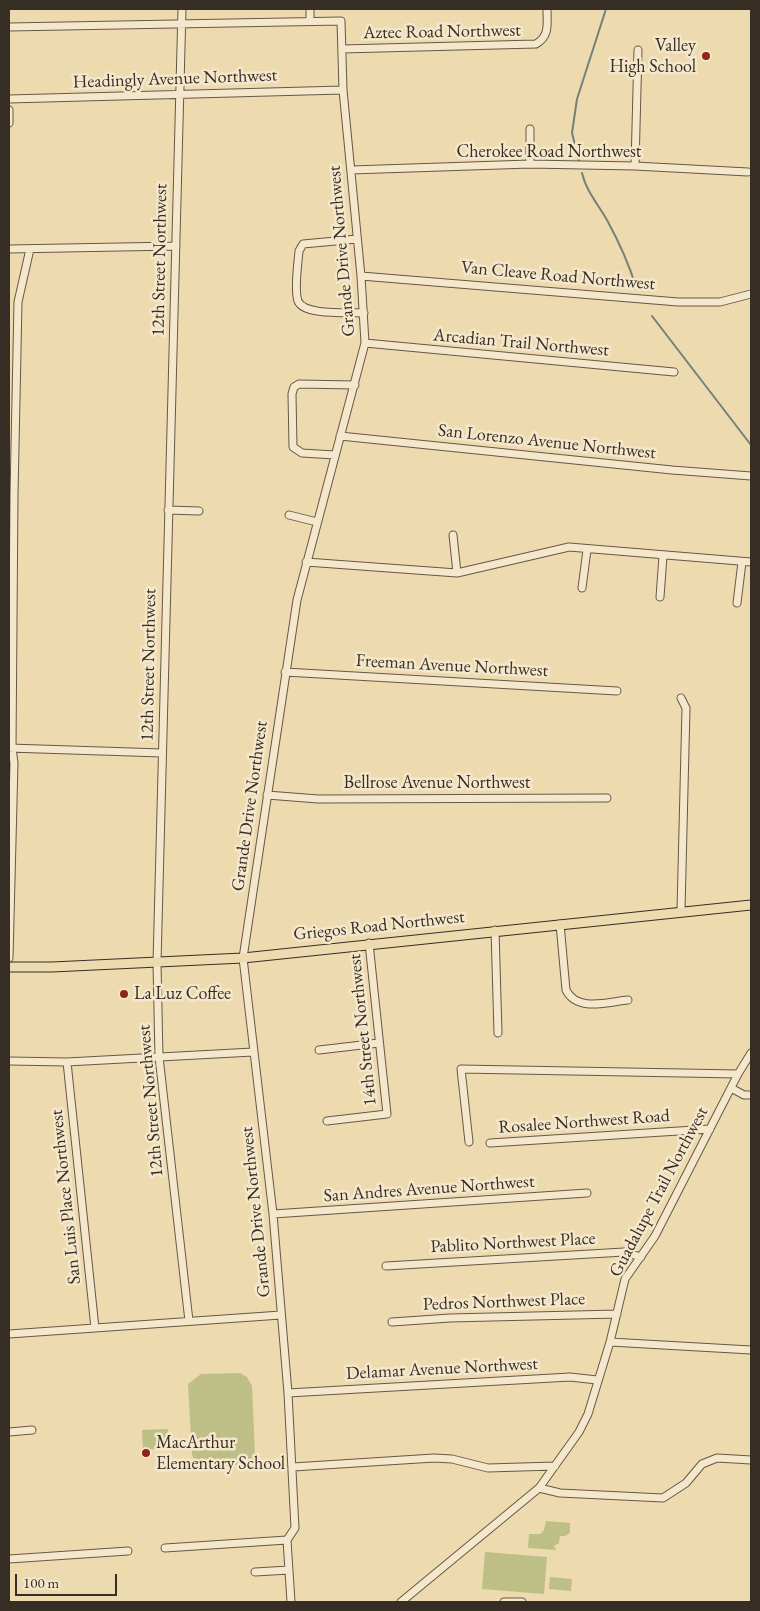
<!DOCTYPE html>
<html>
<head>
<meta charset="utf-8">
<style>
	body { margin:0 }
	#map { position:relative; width:760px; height:1611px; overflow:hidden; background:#eedaaf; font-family:"EB Garamond",serif }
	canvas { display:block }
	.frame { position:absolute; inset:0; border:10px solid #362e24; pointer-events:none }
	.scale { position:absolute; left:15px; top:1574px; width:102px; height:22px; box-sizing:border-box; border:2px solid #362e24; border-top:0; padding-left:6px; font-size:15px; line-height:18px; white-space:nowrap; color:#362e24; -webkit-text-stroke:4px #f4e7cb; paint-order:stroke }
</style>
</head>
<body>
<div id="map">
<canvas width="760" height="1611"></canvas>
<div class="frame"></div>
<div class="scale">100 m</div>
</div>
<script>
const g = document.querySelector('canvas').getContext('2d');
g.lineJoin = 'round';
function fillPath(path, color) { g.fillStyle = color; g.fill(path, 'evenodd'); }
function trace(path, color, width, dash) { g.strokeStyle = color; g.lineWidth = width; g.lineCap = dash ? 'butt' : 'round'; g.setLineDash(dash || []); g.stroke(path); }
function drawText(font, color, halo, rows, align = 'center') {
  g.font = font + ' "EB Garamond",serif'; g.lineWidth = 5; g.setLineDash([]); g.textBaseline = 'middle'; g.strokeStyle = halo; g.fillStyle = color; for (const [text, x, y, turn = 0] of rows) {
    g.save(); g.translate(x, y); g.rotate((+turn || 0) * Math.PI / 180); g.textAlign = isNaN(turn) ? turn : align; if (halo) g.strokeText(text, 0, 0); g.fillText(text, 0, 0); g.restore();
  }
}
fillPath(new Path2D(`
	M 240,1373 L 247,1377 L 252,1386 L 255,1456 L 248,1464 L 207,1468 C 199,1465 194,1462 192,1454 L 188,1384 L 201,1374 Z
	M 168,1429 L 169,1448 L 143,1450 L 142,1430 Z
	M 546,1521 L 570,1523 L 570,1533 L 565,1536 L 560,1536 L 559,1543 L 554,1546 L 556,1550 L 528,1548 L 529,1534 L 540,1534 L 544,1530 Z
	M 485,1552 L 547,1557 L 544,1594 L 482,1589 Z
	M 550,1577 L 572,1579 L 571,1591 L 549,1589 Z`), '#bebe87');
trace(new Path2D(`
	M 579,161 L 572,133 L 577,99 L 606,9
	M 582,173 C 586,191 598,204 607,220 C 619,242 629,264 636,287
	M 652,316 L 751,445`), '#73817a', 2);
const minor = new Path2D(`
	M 182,9 L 157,963 L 159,1057 L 189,1321
	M 310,9 L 310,20
	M 9,27 L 341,21 L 343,90 L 361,276 L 365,343 L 297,600 L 243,958 L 273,1214 L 288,1393 L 295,1528 L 287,1540 L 291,1602
	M 342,49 L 536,44 C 550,36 547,24 547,9
	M 9,99 L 343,90
	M 9,110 L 9,123
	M 530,129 L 530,164
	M 635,166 L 638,50
	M 351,170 L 530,164 L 635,166 L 748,172
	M 357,239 L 303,244 L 299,251 C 298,263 294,290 298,301 C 304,316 349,312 364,313
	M 9,249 L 176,246
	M 361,276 L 678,302 L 720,302 L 751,294
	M 365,343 L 674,372
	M 340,436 L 672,470 L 751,476
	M 335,455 L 302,453 L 293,447 L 292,394 L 294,387 L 299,384 L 355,385
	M 168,510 L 199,511
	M 289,515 L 317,522
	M 453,535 L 457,573
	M 306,562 L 457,573 L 569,547 L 751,562
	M 582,588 L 587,550
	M 660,597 L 663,556
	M 737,603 L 742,562
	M 285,672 L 617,691
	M 9,748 L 162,753
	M 267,795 L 318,799 L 607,798
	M 681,910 L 686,708 L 681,698
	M 560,924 L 566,990 C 577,1012 607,1002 628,1000
	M 495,930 L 498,1033
	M 9,958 L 14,763 L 12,748 L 14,495 L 18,302 L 30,249
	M 319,1050 L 379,1043
	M 9,1061 L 67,1062 L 253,1052
	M 67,1062 L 95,1328
	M 731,1088 L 744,1095 L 751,1095
	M 327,1121 L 387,1114 L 369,943
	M 469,1142 L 461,1069 L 738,1074
	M 490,1143 L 710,1129
	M 273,1214 L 587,1193
	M 386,1266 L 624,1252 L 641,1257
	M 392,1322 L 450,1318 L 617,1314
	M 9,1334 L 281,1315
	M 610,1342 L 751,1350
	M 288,1393 L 570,1377 L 597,1380
	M 9,1432 L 32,1430
	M 293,1467 L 434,1458 L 452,1459 L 488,1468 L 555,1466
	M 539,1488 L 560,1493 L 663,1498 L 686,1483 L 702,1464 L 717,1458 L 751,1460
	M 165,1548 L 287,1540
	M 9,1559 L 128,1551
	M 255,1572 L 289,1570
	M 401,1602 L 539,1488 L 579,1432 L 588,1414 L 610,1342 L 625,1279 L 655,1236 L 738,1074 L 751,1053
	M 504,1602 L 522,1602`);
const major = new Path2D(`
	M 9,967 L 52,967 L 243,958 L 751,905`);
trace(minor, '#645947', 9);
trace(major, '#362e24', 11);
trace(minor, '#f4e7cb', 7);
trace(major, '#eedaaf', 9);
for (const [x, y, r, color] of [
	[706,56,5,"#8f2418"],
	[124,994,5,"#8f2418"],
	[146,1453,5,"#8f2418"]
]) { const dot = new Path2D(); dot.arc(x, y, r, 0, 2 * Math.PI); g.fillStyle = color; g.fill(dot); trace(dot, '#f4e7cb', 2); }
drawText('18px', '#362e24', '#f4e7cb', [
	["Aztec Road Northwest",442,32,-1],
	["Headingly Avenue Northwest",175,79,-2],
	["Cherokee Road Northwest",549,152],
	["Grande Drive Northwest",342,251,-95],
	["12th Street Northwest",160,260,-89],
	["Van Cleave Road Northwest",558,276,5],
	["Arcadian Trail Northwest",521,343,5],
	["San Lorenzo Avenue Northwest",547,442,6],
	["12th Street Northwest",149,665,-89],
	["Freeman Avenue Northwest",452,666,3],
	["Bellrose Avenue Northwest",437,783],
	["Grande Drive Northwest",250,806,-82],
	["Griegos Road Northwest",379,926,-6],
	["14th Street Northwest",363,1030,-96],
	["12th Street Northwest",151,1101,-95],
	["Rosalee Northwest Road",584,1122,-4],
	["San Andres Avenue Northwest",429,1189,-4],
	["Guadalupe Trail Northwest",659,1192,-62],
	["San Luis Place Northwest",66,1197,-96],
	["Grande Drive Northwest",256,1212,-96],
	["Pablito Northwest Place",513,1243,-3],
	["Pedros Northwest Place",504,1302,-2],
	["Delamar Avenue Northwest",442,1369,-3]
]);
drawText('18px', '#362e24', '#f4e7cb', [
	["Valley",696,46,"right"],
	["High School",696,67,"right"],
	["La Luz Coffee",134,994],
	["MacArthur",156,1443],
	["Elementary School",156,1464]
], 'left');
</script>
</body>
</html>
